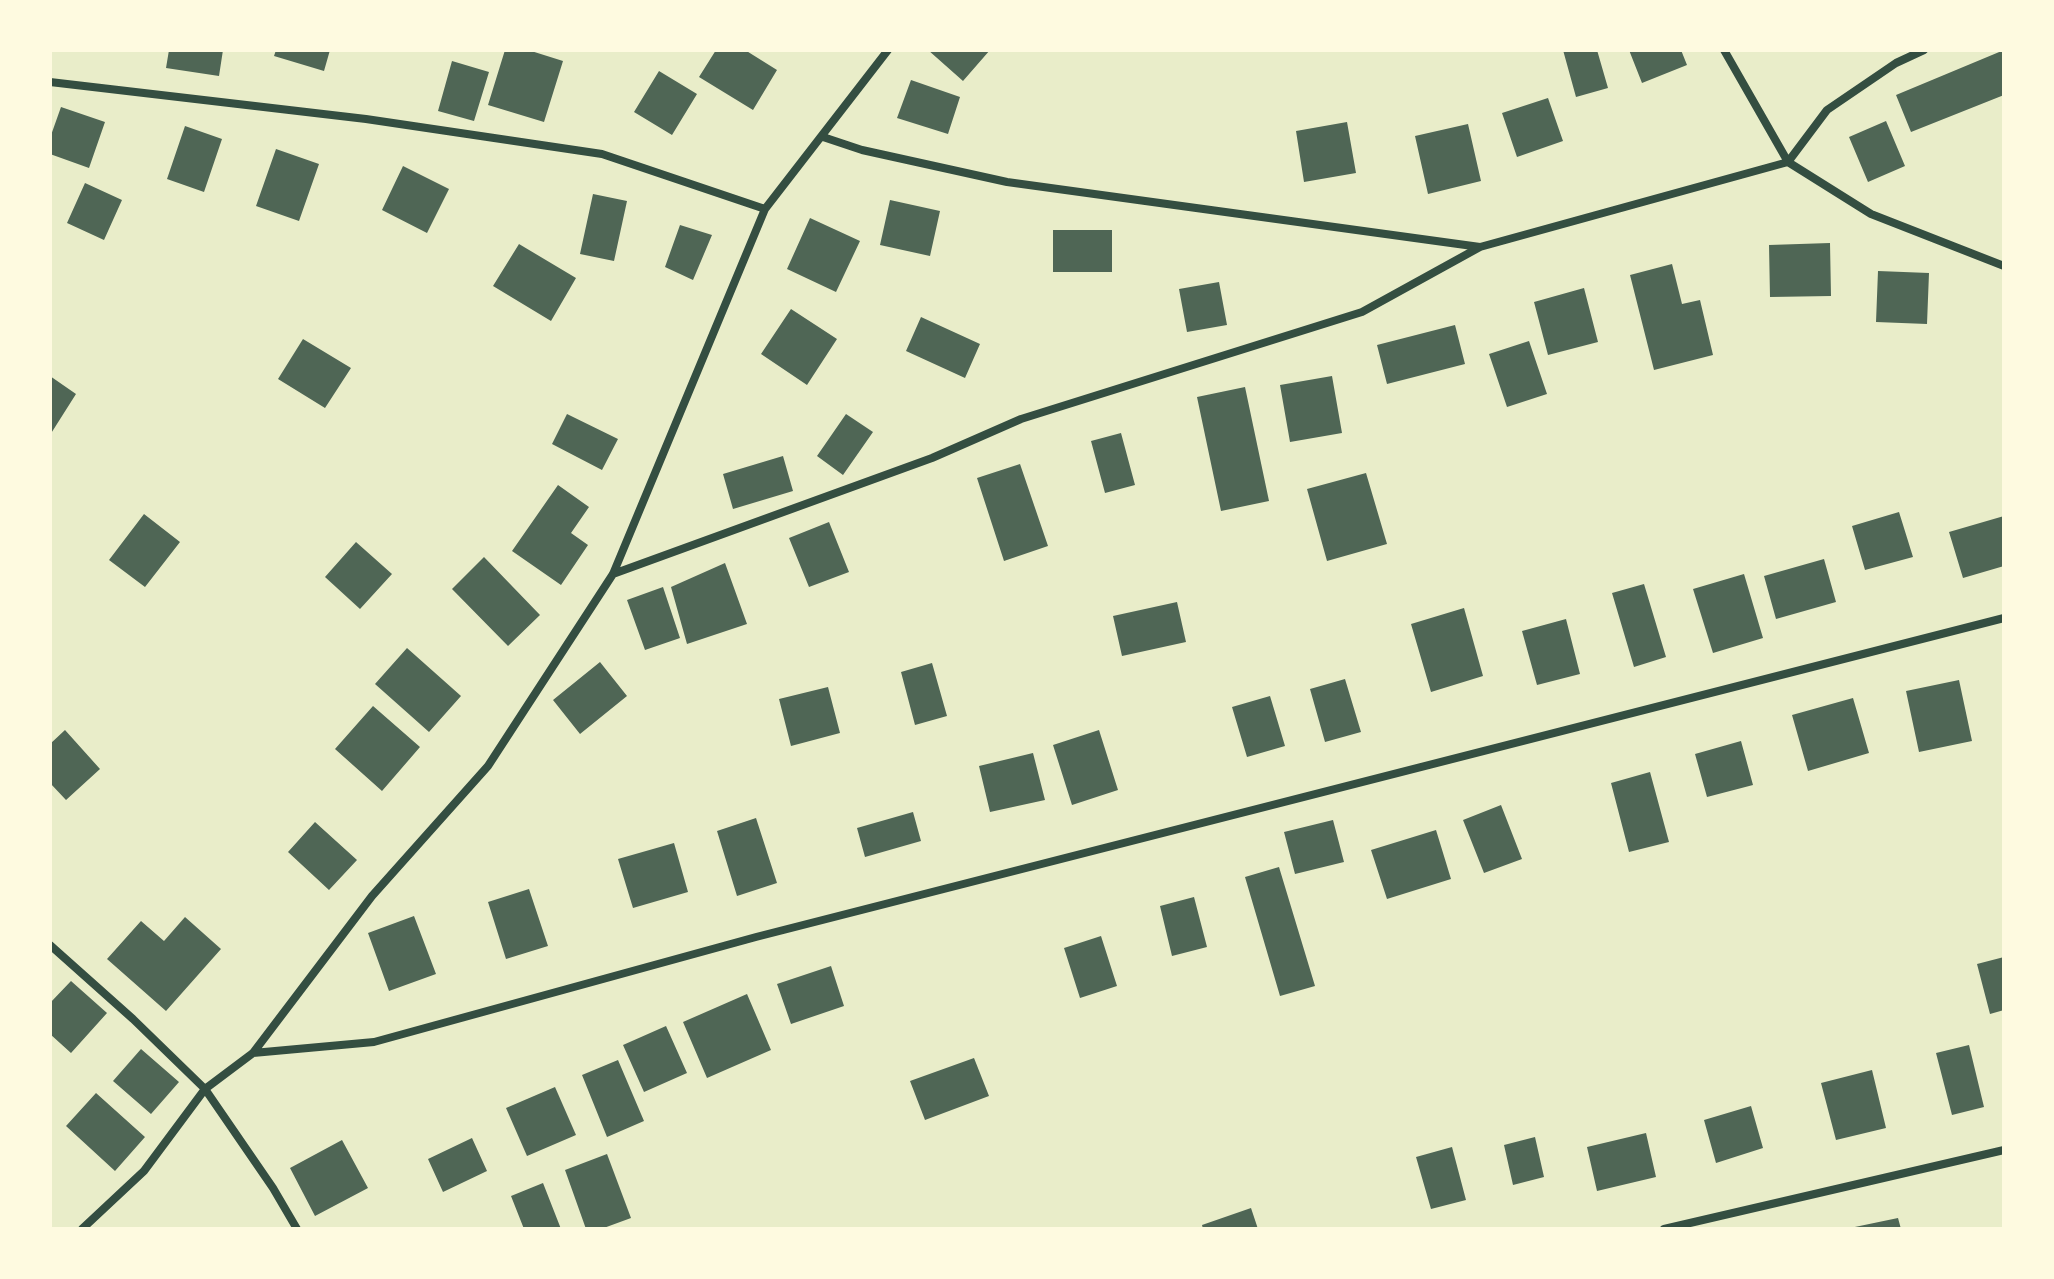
<!DOCTYPE html>
<html>
<head>
<meta charset="utf-8">
<style>
	body { margin:0 }
	#map { position:relative; width:2054px; height:1279px; overflow:hidden; background:#e9edc9; font-family:Literata,serif }
	canvas { display:block }
	.frame { position:absolute; inset:0; border:52px solid #fefae0; pointer-events:none }
</style>
</head>
<body>
<div id="map">
<canvas width="2054" height="1279"></canvas>
<div class="frame"></div>
</div>
<script>
const g = document.querySelector('canvas').getContext('2d');
g.lineJoin = 'round';
function fillPath(path, color) { g.fillStyle = color; g.fill(path, 'evenodd'); }
function trace(path, color, width, dash) { g.strokeStyle = color; g.lineWidth = width; g.lineCap = dash ? 'butt' : 'round'; g.setLineDash(dash || []); g.stroke(path); }
fillPath(new Path2D(`
	M 169,50 L 223,50 L 219,76 L 166,68 Z
	M 276,50 L 330,50 L 324,71 L 274,56 Z
	M 505,50 L 528,50 L 563,61 L 544,122 L 488,105 Z
	M 716,50 L 745,50 L 777,70 L 753,110 L 699,77 Z
	M 928,50 L 990,50 L 963,81 Z
	M 1563,50 L 1597,50 L 1608,88 L 1576,97 Z
	M 1629,50 L 1681,50 L 1687,65 L 1642,83 Z
	M 2004,50 L 2004,95 L 1911,132 L 1896,95 Z
	M 452,61 L 489,72 L 474,121 L 438,111 Z
	M 659,71 L 697,94 L 672,135 L 634,112 Z
	M 911,80 L 960,97 L 948,134 L 897,118 Z
	M 1548,98 L 1563,141 L 1517,157 L 1502,113 Z
	M 61,107 L 105,122 L 89,168 L 50,154 L 50,138 Z
	M 1886,121 L 1905,166 L 1868,182 L 1849,137 Z
	M 1347,122 L 1356,173 L 1304,182 L 1296,131 Z
	M 1468,124 L 1481,181 L 1428,194 L 1415,136 Z
	M 185,126 L 222,139 L 204,192 L 167,179 Z
	M 276,149 L 319,164 L 299,221 L 256,206 Z
	M 403,166 L 449,189 L 427,233 L 382,210 Z
	M 85,183 L 122,200 L 104,240 L 67,223 Z
	M 593,194 L 627,201 L 614,261 L 580,254 Z
	M 890,200 L 940,211 L 930,256 L 880,245 Z
	M 810,218 L 860,241 L 836,292 L 787,269 Z
	M 680,225 L 712,235 L 693,280 L 665,267 Z
	M 1053,230 L 1112,230 L 1112,272 L 1053,272 Z
	M 1830,243 L 1831,296 L 1770,297 L 1769,245 Z
	M 519,244 L 576,278 L 551,321 L 493,286 Z
	M 1672,264 L 1682,304 L 1700,300 L 1713,355 L 1654,370 L 1630,275 Z
	M 1878,271 L 1929,273 L 1927,324 L 1876,322 Z
	M 1219,282 L 1227,325 L 1187,332 L 1179,289 Z
	M 1584,288 L 1598,342 L 1548,355 L 1534,302 Z
	M 791,309 L 837,339 L 807,385 L 761,354 Z
	M 921,317 L 980,344 L 965,378 L 906,351 Z
	M 1455,325 L 1465,364 L 1387,384 L 1377,345 Z
	M 303,339 L 351,368 L 325,408 L 278,379 Z
	M 1529,341 L 1547,394 L 1507,407 L 1489,354 Z
	M 50,376 L 76,394 L 50,435 Z
	M 1332,376 L 1342,433 L 1290,442 L 1280,385 Z
	M 1245,387 L 1269,501 L 1221,511 L 1197,397 Z
	M 567,414 L 618,439 L 602,470 L 552,444 Z
	M 846,414 L 873,432 L 843,475 L 817,456 Z
	M 1121,433 L 1135,485 L 1105,493 L 1091,441 Z
	M 783,456 L 793,491 L 733,509 L 723,474 Z
	M 1020,464 L 1048,546 L 1004,561 L 977,478 Z
	M 1366,473 L 1387,544 L 1327,561 L 1307,489 Z
	M 558,485 L 589,507 L 571,533 L 588,545 L 561,585 L 512,551 Z
	M 1899,512 L 1913,557 L 1865,570 L 1852,526 Z
	M 144,514 L 180,542 L 145,587 L 109,560 Z
	M 2004,516 L 2004,566 L 1963,578 L 1949,532 Z
	M 829,522 L 849,572 L 809,587 L 789,538 Z
	M 356,542 L 392,574 L 360,609 L 325,577 Z
	M 484,557 L 540,615 L 508,646 L 452,589 Z
	M 1824,559 L 1836,602 L 1776,619 L 1764,576 Z
	M 725,563 L 747,624 L 687,644 L 671,587 Z
	M 1744,574 L 1763,638 L 1713,653 L 1693,589 Z
	M 1644,584 L 1666,657 L 1634,667 L 1612,593 Z
	M 663,587 L 680,638 L 645,650 L 627,600 Z
	M 1177,602 L 1186,642 L 1122,656 L 1113,616 Z
	M 1464,608 L 1483,676 L 1431,692 L 1411,624 Z
	M 1566,619 L 1580,674 L 1537,685 L 1522,631 Z
	M 407,648 L 461,696 L 429,732 L 375,684 Z
	M 600,662 L 627,696 L 580,734 L 553,700 Z
	M 932,663 L 947,716 L 915,725 L 901,672 Z
	M 1345,679 L 1361,732 L 1325,742 L 1310,689 Z
	M 1959,680 L 1972,741 L 1919,752 L 1906,691 Z
	M 828,687 L 840,733 L 791,746 L 779,699 Z
	M 1270,696 L 1285,746 L 1247,757 L 1232,707 Z
	M 1853,698 L 1869,753 L 1808,771 L 1792,715 Z
	M 373,706 L 420,747 L 382,791 L 335,749 Z
	M 65,730 L 100,769 L 66,800 L 50,783 L 50,744 Z
	M 1099,730 L 1118,790 L 1072,805 L 1053,745 Z
	M 1741,741 L 1753,785 L 1707,797 L 1695,754 Z
	M 1033,753 L 1045,800 L 990,812 L 979,766 Z
	M 1650,772 L 1669,842 L 1629,852 L 1611,783 Z
	M 1501,805 L 1522,859 L 1484,873 L 1463,820 Z
	M 913,812 L 921,841 L 865,857 L 857,828 Z
	M 756,818 L 777,883 L 737,896 L 717,831 Z
	M 1333,820 L 1344,862 L 1295,874 L 1284,832 Z
	M 315,822 L 357,860 L 329,890 L 288,852 Z
	M 1436,830 L 1451,879 L 1387,899 L 1371,850 Z
	M 674,843 L 688,892 L 633,908 L 618,859 Z
	M 1279,867 L 1315,986 L 1280,996 L 1245,877 Z
	M 529,889 L 548,946 L 506,959 L 488,902 Z
	M 1194,897 L 1207,947 L 1172,956 L 1160,906 Z
	M 414,916 L 436,974 L 389,991 L 368,933 Z
	M 185,917 L 221,949 L 166,1011 L 107,959 L 141,921 L 164,941 Z
	M 1101,936 L 1117,986 L 1080,998 L 1064,948 Z
	M 2004,957 L 2004,1010 L 1990,1014 L 1977,964 Z
	M 831,966 L 844,1006 L 791,1024 L 777,984 Z
	M 71,981 L 107,1013 L 71,1053 L 50,1034 L 50,1003 Z
	M 747,994 L 771,1050 L 707,1078 L 683,1022 Z
	M 666,1026 L 687,1073 L 644,1092 L 623,1045 Z
	M 1969,1045 L 1984,1107 L 1952,1115 L 1936,1053 Z
	M 141,1049 L 179,1082 L 151,1114 L 113,1081 Z
	M 974,1058 L 989,1096 L 925,1120 L 910,1081 Z
	M 618,1060 L 644,1121 L 607,1137 L 582,1075 Z
	M 1872,1070 L 1886,1128 L 1836,1140 L 1821,1083 Z
	M 555,1087 L 576,1135 L 527,1156 L 506,1108 Z
	M 96,1093 L 145,1137 L 115,1171 L 66,1126 Z
	M 1751,1106 L 1763,1148 L 1716,1163 L 1704,1120 Z
	M 1646,1133 L 1656,1177 L 1597,1191 L 1587,1147 Z
	M 1535,1137 L 1544,1177 L 1513,1185 L 1504,1145 Z
	M 472,1138 L 487,1171 L 443,1192 L 428,1159 Z
	M 342,1140 L 368,1188 L 315,1216 L 290,1168 Z
	M 1452,1147 L 1466,1200 L 1431,1209 L 1416,1157 Z
	M 607,1154 L 631,1218 L 601,1229 L 586,1229 L 565,1170 Z
	M 543,1183 L 561,1229 L 524,1229 L 511,1196 Z
	M 1251,1208 L 1258,1229 L 1203,1229 L 1202,1225 Z
	M 1898,1218 L 1901,1229 L 1850,1229 L 1850,1228 Z`), '#4f6655');
trace(new Path2D(`
	M 1724,50 L 1788,162 L 1871,214 L 2004,266
	M 50,82 L 366,119 L 602,154 L 765,209
	M 823,137 L 862,150 L 1007,182 L 1480,247
	M 613,574 L 932,458 L 1021,419 L 1362,312 L 1480,247 L 1788,162 L 1827,110 L 1896,63 L 1924,50
	M 50,945 L 133,1019 L 205,1089 L 273,1188 L 297,1229
	M 253,1053 L 374,1042 L 756,937 L 2004,618
	M 82,1229 L 144,1171 L 205,1089 L 253,1053 L 372,896 L 488,766 L 613,574 L 765,209 L 888,50
	M 1664,1229 L 2004,1150`), '#344e41', 8);
</script>
</body>
</html>
